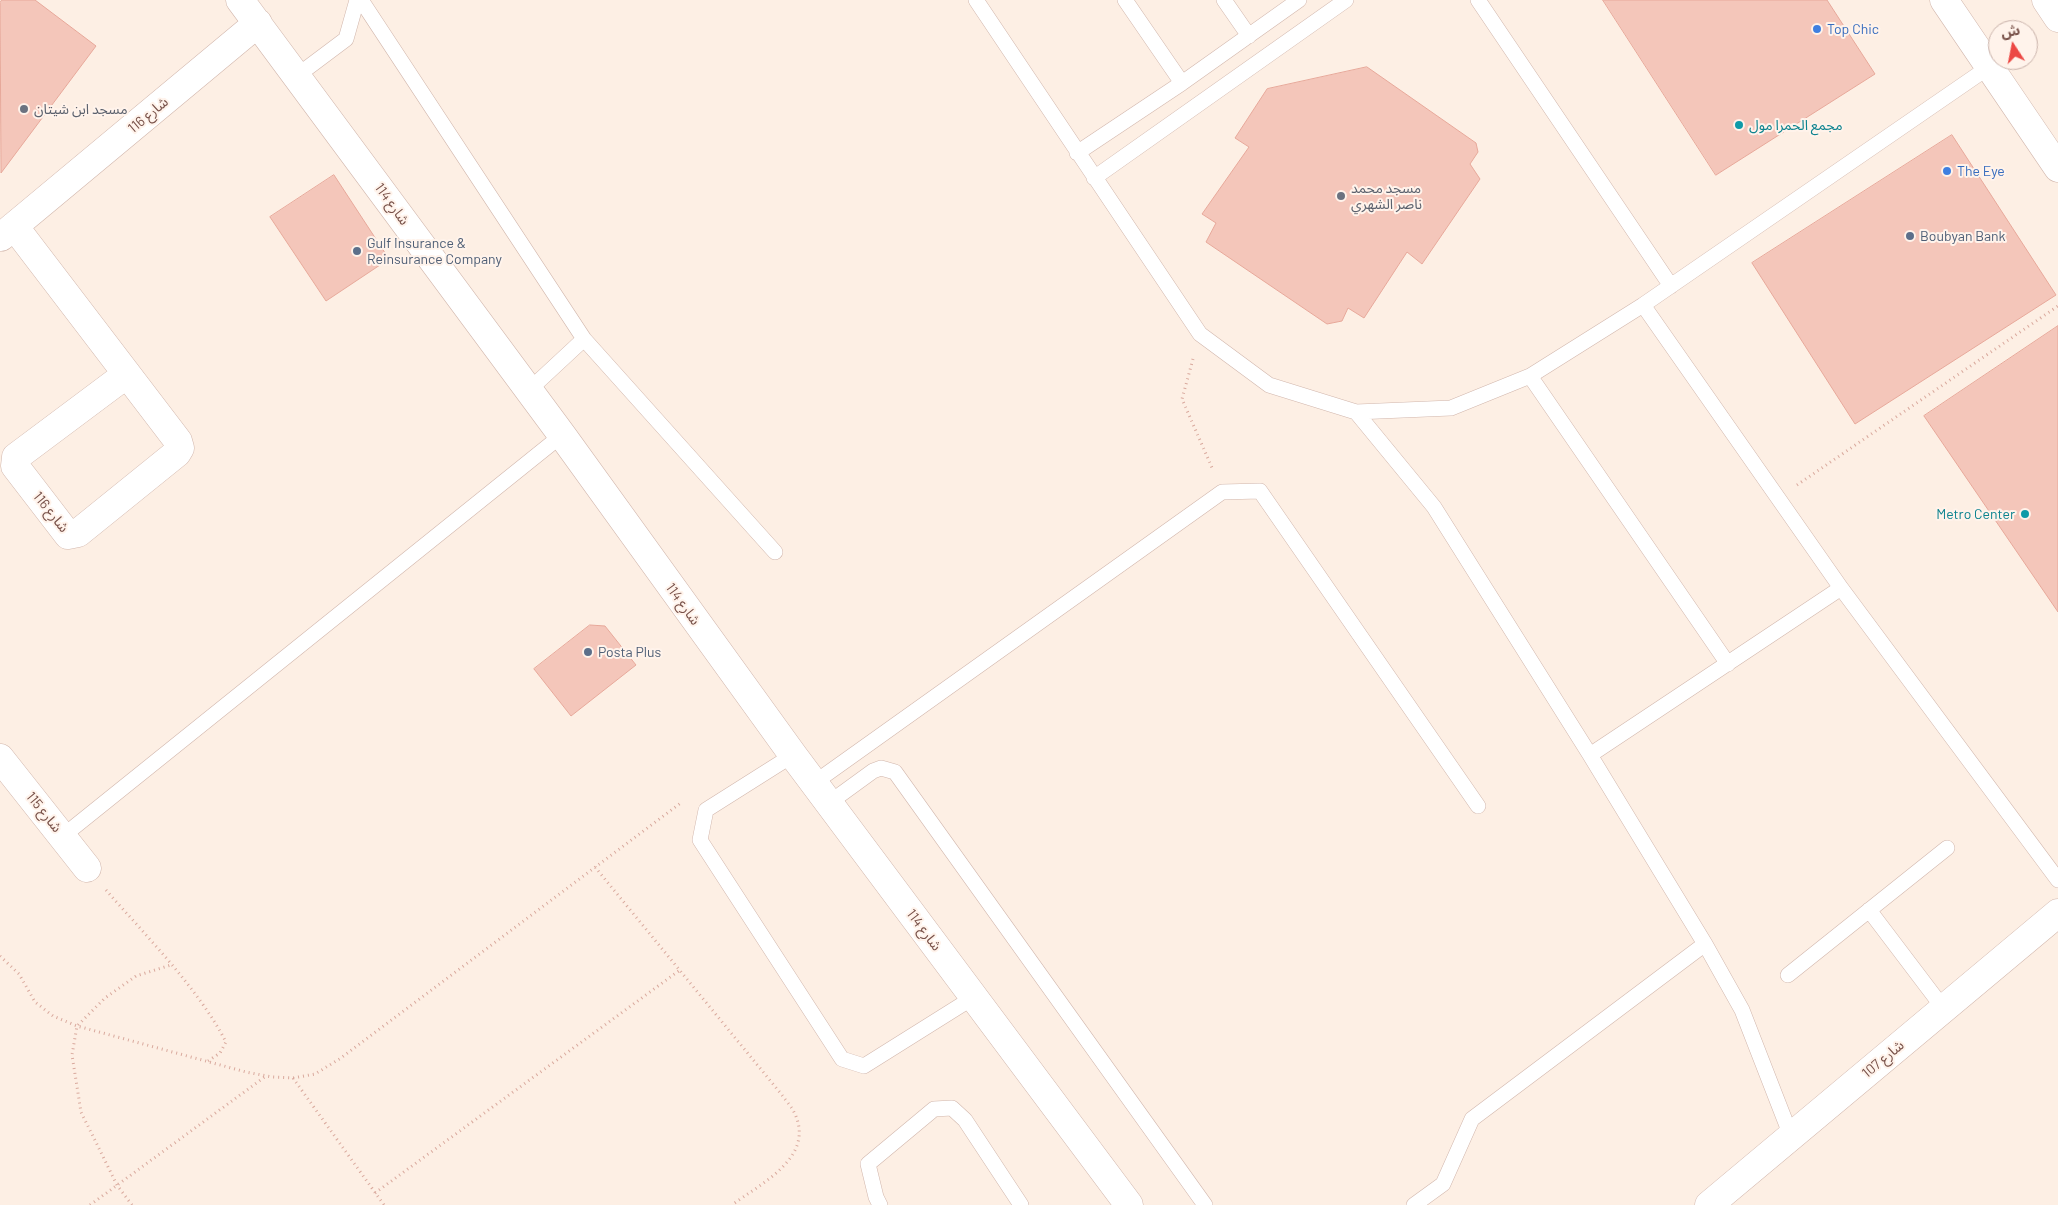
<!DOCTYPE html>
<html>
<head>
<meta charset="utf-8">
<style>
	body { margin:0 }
	#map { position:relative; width:2058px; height:1205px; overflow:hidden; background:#fdefe4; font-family:Barlow,"Noto Sans Arabic",sans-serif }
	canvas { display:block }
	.north { position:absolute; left:1988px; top:20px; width:50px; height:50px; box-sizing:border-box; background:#fff3eb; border:1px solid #c9b2aa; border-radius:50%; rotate:349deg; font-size:14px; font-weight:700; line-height:20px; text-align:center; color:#775048 }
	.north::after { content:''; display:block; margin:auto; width:18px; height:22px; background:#ec4844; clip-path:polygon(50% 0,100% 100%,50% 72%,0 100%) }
</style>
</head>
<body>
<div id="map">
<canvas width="2058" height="1205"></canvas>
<div class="north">ش</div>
</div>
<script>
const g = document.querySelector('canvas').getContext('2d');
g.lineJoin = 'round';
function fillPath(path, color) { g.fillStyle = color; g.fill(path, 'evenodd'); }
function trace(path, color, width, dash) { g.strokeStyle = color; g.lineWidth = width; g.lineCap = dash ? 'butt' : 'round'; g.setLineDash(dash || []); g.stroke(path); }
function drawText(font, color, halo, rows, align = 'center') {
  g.font = font + ' Barlow,"Noto Sans Arabic",sans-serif'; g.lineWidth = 4; g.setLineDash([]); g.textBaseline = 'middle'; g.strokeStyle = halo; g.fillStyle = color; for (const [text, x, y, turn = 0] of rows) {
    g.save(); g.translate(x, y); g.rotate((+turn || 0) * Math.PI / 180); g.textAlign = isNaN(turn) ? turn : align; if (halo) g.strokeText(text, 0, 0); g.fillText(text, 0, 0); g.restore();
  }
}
const building = new Path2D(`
	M 2,0 L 35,0 L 96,46 L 1,173 L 0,3 Z
	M 1603,0 L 1827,0 L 1875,74 L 1716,175 Z
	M 1367,67 L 1476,143 L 1478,152 L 1470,164 L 1480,179 L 1422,264 L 1407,252 L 1364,318 L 1348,308 L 1342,321 L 1327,324 L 1206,242 L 1216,223 L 1202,214 L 1249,147 L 1235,138 L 1267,89 Z
	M 1952,135 L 2056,295 L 1855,424 L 1752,263 Z
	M 334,175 L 389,259 L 326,301 L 270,217 Z
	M 2058,326 L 2058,612 L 1924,416 Z
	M 590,625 L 605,626 L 636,665 L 571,716 L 534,669 Z`);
fillPath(building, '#f4c6ba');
trace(building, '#e7a89a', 1);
const service = new Path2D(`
	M 361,0 L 584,339 L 775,552
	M 976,0 L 1200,334 L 1269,385 L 1356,412 L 1451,408 L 1530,376 L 1643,305 L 1989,67
	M 1125,0 L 1182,83
	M 1224,0 L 1249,36
	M 1478,0 L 1671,286
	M 298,75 L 346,39 L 357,0
	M 1077,153 L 1182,83 L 1299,0
	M 1094,178 L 1346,0
	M 1643,305 L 1841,588 L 2058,880
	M 1530,376 L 1728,664
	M 528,391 L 584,339
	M 1356,412 L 1434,507 L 1590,755 L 1705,944 L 1742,1010 L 1791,1136
	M 793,755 L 706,810 L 700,840 L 842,1059 L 864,1066 L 974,997
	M 1590,755 L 1841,588
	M 814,783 L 1222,492 L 1260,491 L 1478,806
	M 829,803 L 873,771 L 881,768 L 895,772 L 1205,1205
	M 63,836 L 562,435
	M 1869,910 L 1944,1009
	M 1788,975 L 1947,848
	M 880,1205 L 876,1197 L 868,1164 L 934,1109 L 952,1108 L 965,1120 L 1021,1205
	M 1414,1205 L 1443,1184 L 1472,1119 L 1705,944`);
const minor = new Path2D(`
	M 240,0 L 562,435 L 793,755 L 1129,1205
	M 14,226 L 178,441 L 180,448 L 177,453 L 78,533 L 68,535 L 15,466 L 16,457 L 127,374
	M 1,237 L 258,23
	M 0,758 L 87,868`);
const tertiary = new Path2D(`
	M 1944,0 L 2058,168
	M 2046,0 L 2058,18
	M 1709,1205 L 2058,913`);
trace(service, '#d1b6ac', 16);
trace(minor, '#d1b6ac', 29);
trace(tertiary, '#d1b6ac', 29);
trace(new Path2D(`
	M 1193,359 L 1182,399 L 1213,470
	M 1797,485 L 2058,306
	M 595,867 L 782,1095 C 786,1101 792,1107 795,1114 C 815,1158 760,1184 732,1205
	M 106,890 C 146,936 198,988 226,1042 L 220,1053 L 208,1061
	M 0,956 L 19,974 L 35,1002 L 53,1016 L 77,1026 L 246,1072 L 272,1077 L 293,1078 L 315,1074 L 341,1058 L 682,802
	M 293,1078 L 384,1205
	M 375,1193 L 680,970
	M 90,1205 L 266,1076
	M 132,1205 L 117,1185 L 81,1112 L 72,1055 L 77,1026 L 105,998 L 136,976 L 171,965`), '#d9a99d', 3, [1, 4]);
trace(service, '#fff', 15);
trace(minor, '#fff', 28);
trace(tertiary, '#fff', 28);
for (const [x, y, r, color] of [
	[1817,29,5,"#3f7fe0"],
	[24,109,5,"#6b7280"],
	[1739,125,5,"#0f9aa8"],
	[1947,171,5,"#3f7fe0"],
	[1341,196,5,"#6b7280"],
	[1910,236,5,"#5c6f8a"],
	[357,251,5,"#5c6f8a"],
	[2025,514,5,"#0f9aa8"],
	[588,652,5,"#5c6f8a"]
]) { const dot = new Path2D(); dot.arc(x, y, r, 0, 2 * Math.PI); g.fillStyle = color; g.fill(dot); trace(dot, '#fff3eb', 2); }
drawText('14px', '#366cbe', '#fff3eb', [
	["Top Chic",1827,29],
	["The Eye",1957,171]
], 'left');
drawText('14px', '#5b616d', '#fff3eb', [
	["مسجد ابن شيتان",34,109],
	["مسجد محمد",1351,188],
	["ناصر الشهري",1351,204]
], 'left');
drawText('14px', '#775048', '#fff3eb', [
	["شارع 116",148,115,-40],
	["شارع 114",392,204,54],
	["شارع 116",51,512,51],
	["شارع 114",683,604,54],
	["شارع 115",44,812,51],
	["شارع 114",924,930,53],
	["شارع 107",1883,1059,-40]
]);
drawText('14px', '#0d838f', '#fff3eb', [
	["مجمع الحمرا مول",1749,125],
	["Metro Center",2015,514,"right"]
], 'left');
drawText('14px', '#4e5e75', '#fff3eb', [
	["Boubyan Bank",1920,236],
	["Gulf Insurance &",367,243],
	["Reinsurance Company",367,259],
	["Posta Plus",598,652]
], 'left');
</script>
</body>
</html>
